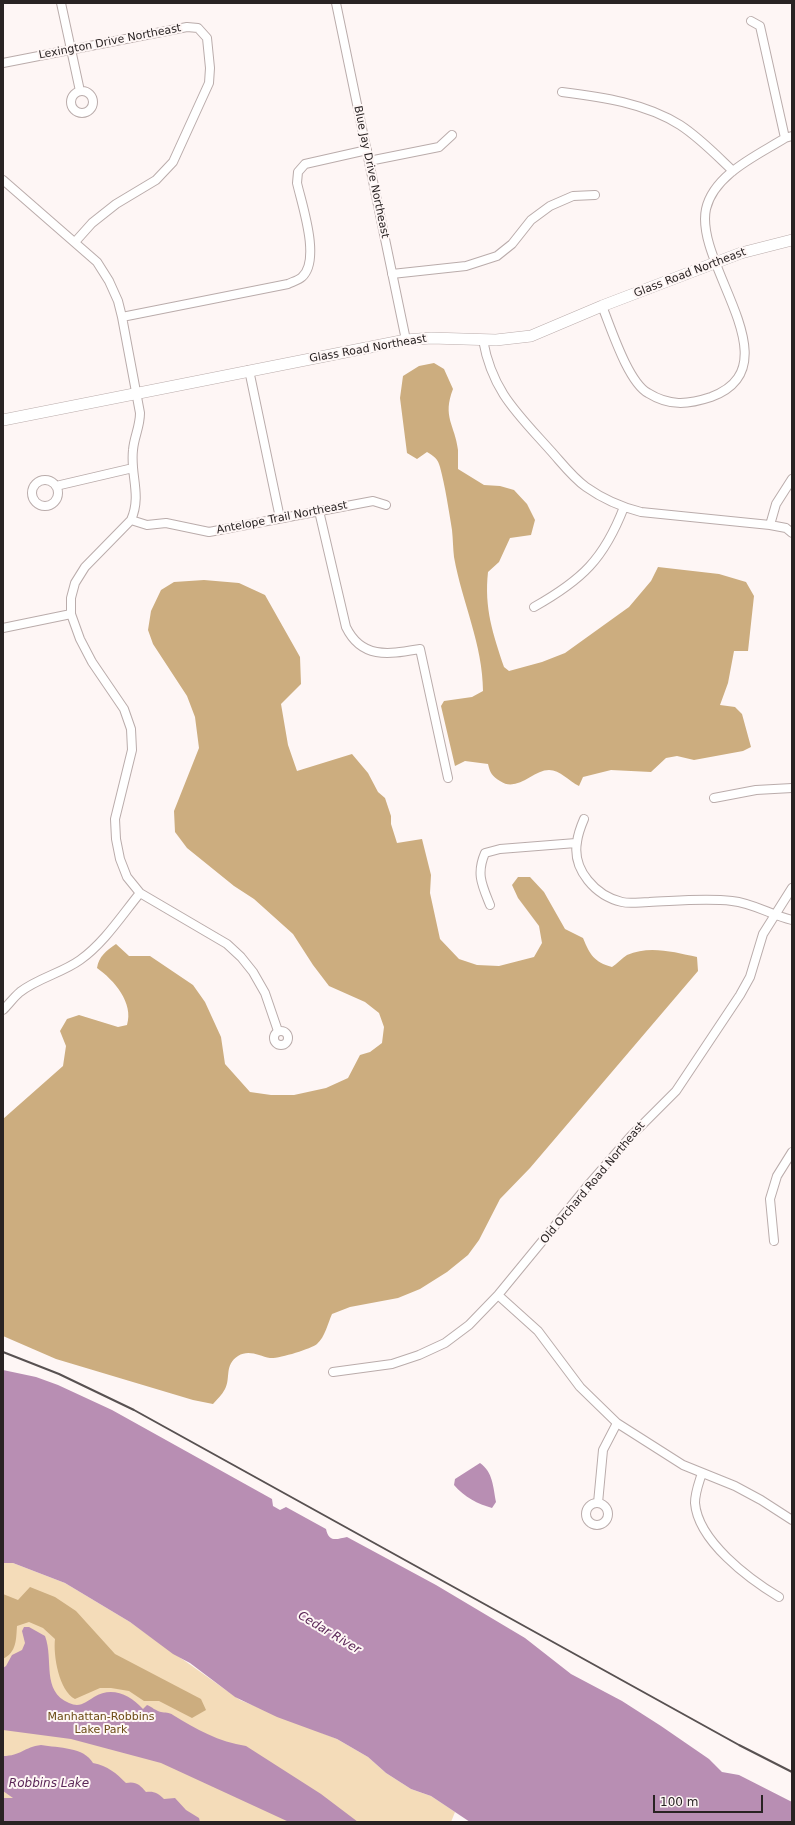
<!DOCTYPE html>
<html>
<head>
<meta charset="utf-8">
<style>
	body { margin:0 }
	#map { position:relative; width:795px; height:1825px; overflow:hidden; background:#fef6f5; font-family:"DejaVu Sans",sans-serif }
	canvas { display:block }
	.frame { position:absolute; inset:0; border:4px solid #292323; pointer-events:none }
	.scale { position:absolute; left:653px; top:1795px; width:110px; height:18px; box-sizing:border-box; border:2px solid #292323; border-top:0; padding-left:5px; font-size:12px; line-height:14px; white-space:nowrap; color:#292323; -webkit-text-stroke:3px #fef6f5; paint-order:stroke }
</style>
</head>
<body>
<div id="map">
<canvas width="795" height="1825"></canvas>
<div class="frame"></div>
<div class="scale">100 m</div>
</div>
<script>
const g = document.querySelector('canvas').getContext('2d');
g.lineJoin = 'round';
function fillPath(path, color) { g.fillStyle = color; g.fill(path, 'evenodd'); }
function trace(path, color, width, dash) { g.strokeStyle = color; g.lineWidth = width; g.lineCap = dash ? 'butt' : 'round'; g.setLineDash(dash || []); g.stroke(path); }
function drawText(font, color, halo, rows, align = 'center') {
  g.font = font + ' "DejaVu Sans",sans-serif'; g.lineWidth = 4; g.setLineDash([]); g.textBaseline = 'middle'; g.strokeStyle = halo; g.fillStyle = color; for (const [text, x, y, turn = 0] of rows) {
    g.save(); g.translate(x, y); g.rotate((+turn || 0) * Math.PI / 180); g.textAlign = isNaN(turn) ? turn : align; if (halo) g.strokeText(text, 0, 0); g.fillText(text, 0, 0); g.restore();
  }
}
fillPath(new Path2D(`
	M 3,1563 L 13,1563 L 65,1583 L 130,1622 L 240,1700 L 337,1739 L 368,1757 L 386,1773 L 411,1789 L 431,1796 L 455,1812 L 451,1822 L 3,1822 Z`), '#f4dcb9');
fillPath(new Path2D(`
	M 434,363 L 444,369 L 453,389 C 442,417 455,425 458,450 C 458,456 458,463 458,469 L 484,485 L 500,486 L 514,490 L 527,504 L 535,520 L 531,535 L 510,538 L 499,562 L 488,572 C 484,608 493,634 504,667 L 509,671 L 542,662 L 565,653 L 629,607 L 651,581 L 658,567 L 719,574 L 746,582 L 754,596 L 748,651 L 734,651 L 728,683 L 720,705 L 735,707 L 742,714 L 751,747 L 743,751 L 694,760 L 677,756 L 666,758 L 651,772 L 611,770 L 583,777 L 579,786 C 569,781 560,770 549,770 C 533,770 517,793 500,781 C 492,776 490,773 488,764 L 465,761 L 455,766 L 441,706 L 444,701 L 472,697 L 483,691 C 483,645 462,602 454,557 C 453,549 453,539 452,530 C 449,512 445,485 440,467 C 438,459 434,456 427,452 L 417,459 L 407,453 L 400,398 L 403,376 L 419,366 Z
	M 204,580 L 239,583 L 265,595 L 300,657 L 301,684 L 281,704 L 288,745 L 297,771 L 352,754 L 368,773 L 378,792 L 385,798 L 391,816 L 391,824 L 397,843 L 422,839 L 431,875 L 430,893 L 440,939 L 459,959 L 477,965 L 499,966 L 534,957 L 542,943 L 539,926 L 518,898 L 512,885 L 518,877 L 530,877 L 544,892 L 565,929 L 583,938 C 590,955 594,962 612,967 C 617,964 622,958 627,955 C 649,945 674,952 697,957 L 698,971 L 530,1168 L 500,1199 L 479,1240 L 468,1255 L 447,1272 L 420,1289 L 398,1298 L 350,1307 L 332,1314 C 328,1323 325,1337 317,1344 C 311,1349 278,1359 270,1358 C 259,1356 249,1349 238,1356 C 224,1365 231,1378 225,1389 C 222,1395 217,1399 213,1404 L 193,1400 L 56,1359 L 3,1336 L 3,1119 L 63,1066 L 66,1046 L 60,1031 L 67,1019 L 79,1015 L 118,1027 L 127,1025 C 134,1003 114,980 97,968 C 99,956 106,951 116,944 L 129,956 L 150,956 L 193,985 L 205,1002 L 221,1037 L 225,1064 L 250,1092 L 271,1095 L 294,1095 L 326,1088 L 348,1078 L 360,1055 L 370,1052 L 382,1043 L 384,1027 L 379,1013 L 365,1002 L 329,986 L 313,965 L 293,934 L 254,899 L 234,886 L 187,848 L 175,832 L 174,811 L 199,748 L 195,717 L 187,696 L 153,644 L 148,630 L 151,611 L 161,590 L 174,582 Z
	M 30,1587 L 55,1597 L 76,1611 L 115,1654 L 201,1699 L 206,1710 L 192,1718 L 159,1701 L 144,1701 L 129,1691 L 111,1688 L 100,1688 L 75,1699 C 59,1691 53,1655 55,1639 L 43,1628 L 29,1622 L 17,1626 C 16,1639 17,1652 3,1659 L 3,1594 L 18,1600 Z`), '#ccad7f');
fillPath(new Path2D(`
	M 3,1370 L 36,1377 L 58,1385 L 112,1410 L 272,1499 L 273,1506 L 280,1510 L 286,1507 L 326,1529 C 329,1543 337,1539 347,1537 L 436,1585 L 525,1638 L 571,1674 L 622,1701 L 661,1726 L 709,1759 L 722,1772 L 739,1775 L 792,1802 L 792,1822 L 470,1822 L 431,1796 L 411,1789 L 386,1773 L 368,1757 L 337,1739 L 277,1717 L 235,1697 L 190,1663 L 173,1654 L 130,1622 L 65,1583 L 13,1563 L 3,1563 Z
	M 480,1463 C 493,1472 493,1487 496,1502 L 492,1508 C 478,1504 464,1497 454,1485 L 455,1479 Z
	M 24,1627 L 29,1627 L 45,1636 C 54,1660 41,1691 69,1703 C 80,1708 86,1702 94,1697 C 112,1686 130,1695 143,1709 L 147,1705 C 152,1707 156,1711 161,1712 C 165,1713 169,1712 173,1715 C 196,1729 219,1742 246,1746 L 321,1794 L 358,1822 L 289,1822 L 161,1763 L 71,1739 L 3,1730 L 3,1668 L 6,1666 L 12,1655 L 22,1650 L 25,1643 L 22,1631 Z
	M 41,1745 C 59,1748 84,1747 93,1763 C 108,1766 116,1773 126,1783 C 136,1781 140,1785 146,1792 C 154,1791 158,1793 164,1799 L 175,1798 L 186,1810 L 199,1818 L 200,1822 L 3,1822 L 3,1798 L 13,1798 L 3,1791 L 3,1756 C 21,1756 24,1747 41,1745 Z`), '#b88eb3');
const street = new Path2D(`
	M 61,3 L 80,91
	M 336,3 L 406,340
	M 751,21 L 760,26 L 785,138
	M 3,63 L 187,27 L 198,28 L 207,38 L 210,68 L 209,83 L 173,162 L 156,180 L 116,204 L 92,223 L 75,242
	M71 102a11 11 0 1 1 22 0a11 11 0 1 1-22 0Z
	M 562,92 C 602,97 645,103 680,125 C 700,138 716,155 733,171
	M 369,161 L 439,147 L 452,135
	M 3,180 L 97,262 L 109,281 L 118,301 L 122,317 L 140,413 C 140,427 134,437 133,450 C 130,475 142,495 131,520 L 85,567 L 75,583 L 71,598 L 71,614 L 80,639 L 92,662 L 124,709 L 131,729 L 132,750 L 115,819 L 116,839 L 120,859 L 127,877 L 140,893 L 227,944 L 241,957 L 253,972 L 265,993 L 278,1031
	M 392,274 L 466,266 L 497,256 L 512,244 L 531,220 L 550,206 L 573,196 L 595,195
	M 602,306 C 611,328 628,382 648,393 C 669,406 687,405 711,397 C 795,366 694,265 706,209 C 714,174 758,155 785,138 L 792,136
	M 122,317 L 288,284 C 292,282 299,280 302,277 C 321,260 302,205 297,183 L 298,172 L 305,164 L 367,150
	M 483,340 C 492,391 517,413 550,450 C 561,462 572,477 586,487 C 603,499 621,507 641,512 L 770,525 L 786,528 L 792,533
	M 249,370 L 280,518
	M32 493a13 13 0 1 1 26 0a13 13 0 1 1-26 0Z
	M 56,486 L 133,468
	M 319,511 L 346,627 C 362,660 390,654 420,649 L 448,778
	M 131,520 L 147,525 L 166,523 L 209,532 L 373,501 L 386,505
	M 770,525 L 776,504 L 792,479
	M 534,607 C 582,580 604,559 624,507
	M 3,628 L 71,614
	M 714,798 L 756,790 L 792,788
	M 584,819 C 581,826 578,834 577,842 C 572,870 596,896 622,902 C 630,904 641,902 649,902 C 676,901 705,898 732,901 C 753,903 771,915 792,920
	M 490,905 C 482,885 476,874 485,853 L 500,849 L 576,843
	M 3,1010 C 9,1004 14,997 20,992 C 38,978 62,973 80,960 C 104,943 122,915 140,893
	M274 1038a7 7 0 1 1 14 0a7 7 0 1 1-14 0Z
	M 774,1241 L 770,1199 L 777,1176 L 792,1152
	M 498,1295 L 538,1331 L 580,1387 L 617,1423 L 683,1465 L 735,1486 L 761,1500 L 792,1520
	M 333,1372 L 392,1364 L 419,1355 L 445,1343 L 469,1325 L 498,1295 L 590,1183 L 630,1137 L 676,1091 L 740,995 L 750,977 L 763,934 L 792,888
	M 702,1473 C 699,1483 695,1492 695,1503 C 698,1541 749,1579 779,1597
	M586 1514a11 11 0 1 1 22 0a11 11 0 1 1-22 0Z
	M 598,1503 L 603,1450 L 617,1423`);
const secondary = new Path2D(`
	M 3,420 L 406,340 L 431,338 L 496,340 L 531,336 L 602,306 L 741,253 L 792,240`);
trace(street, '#baacab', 10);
trace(secondary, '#baacab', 12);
trace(street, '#fff', 8);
trace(secondary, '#fff', 11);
trace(new Path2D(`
	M 3,1352 L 59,1374 L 134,1410 L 739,1745 L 792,1772`), '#585151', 2);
drawText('11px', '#292323', '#fef6f5', [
	["Lexington Drive Northeast",110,42,-11],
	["Blue Jay Drive Northeast",371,172,78],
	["Glass Road Northeast",690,273,-21],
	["Glass Road Northeast",368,349,-10],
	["Antelope Trail Northeast",282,518,-11],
	["Old Orchard Road Northeast",593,1183,-50]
]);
drawText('11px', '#6b4c15', '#fef6f5', [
	["Manhattan-Robbins",101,1717],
	["Lake Park",101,1730]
]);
drawText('italic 12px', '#5b2758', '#fef6f5', [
	["Cedar River",329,1633,31],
	["Robbins Lake",49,1784]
]);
</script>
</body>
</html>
